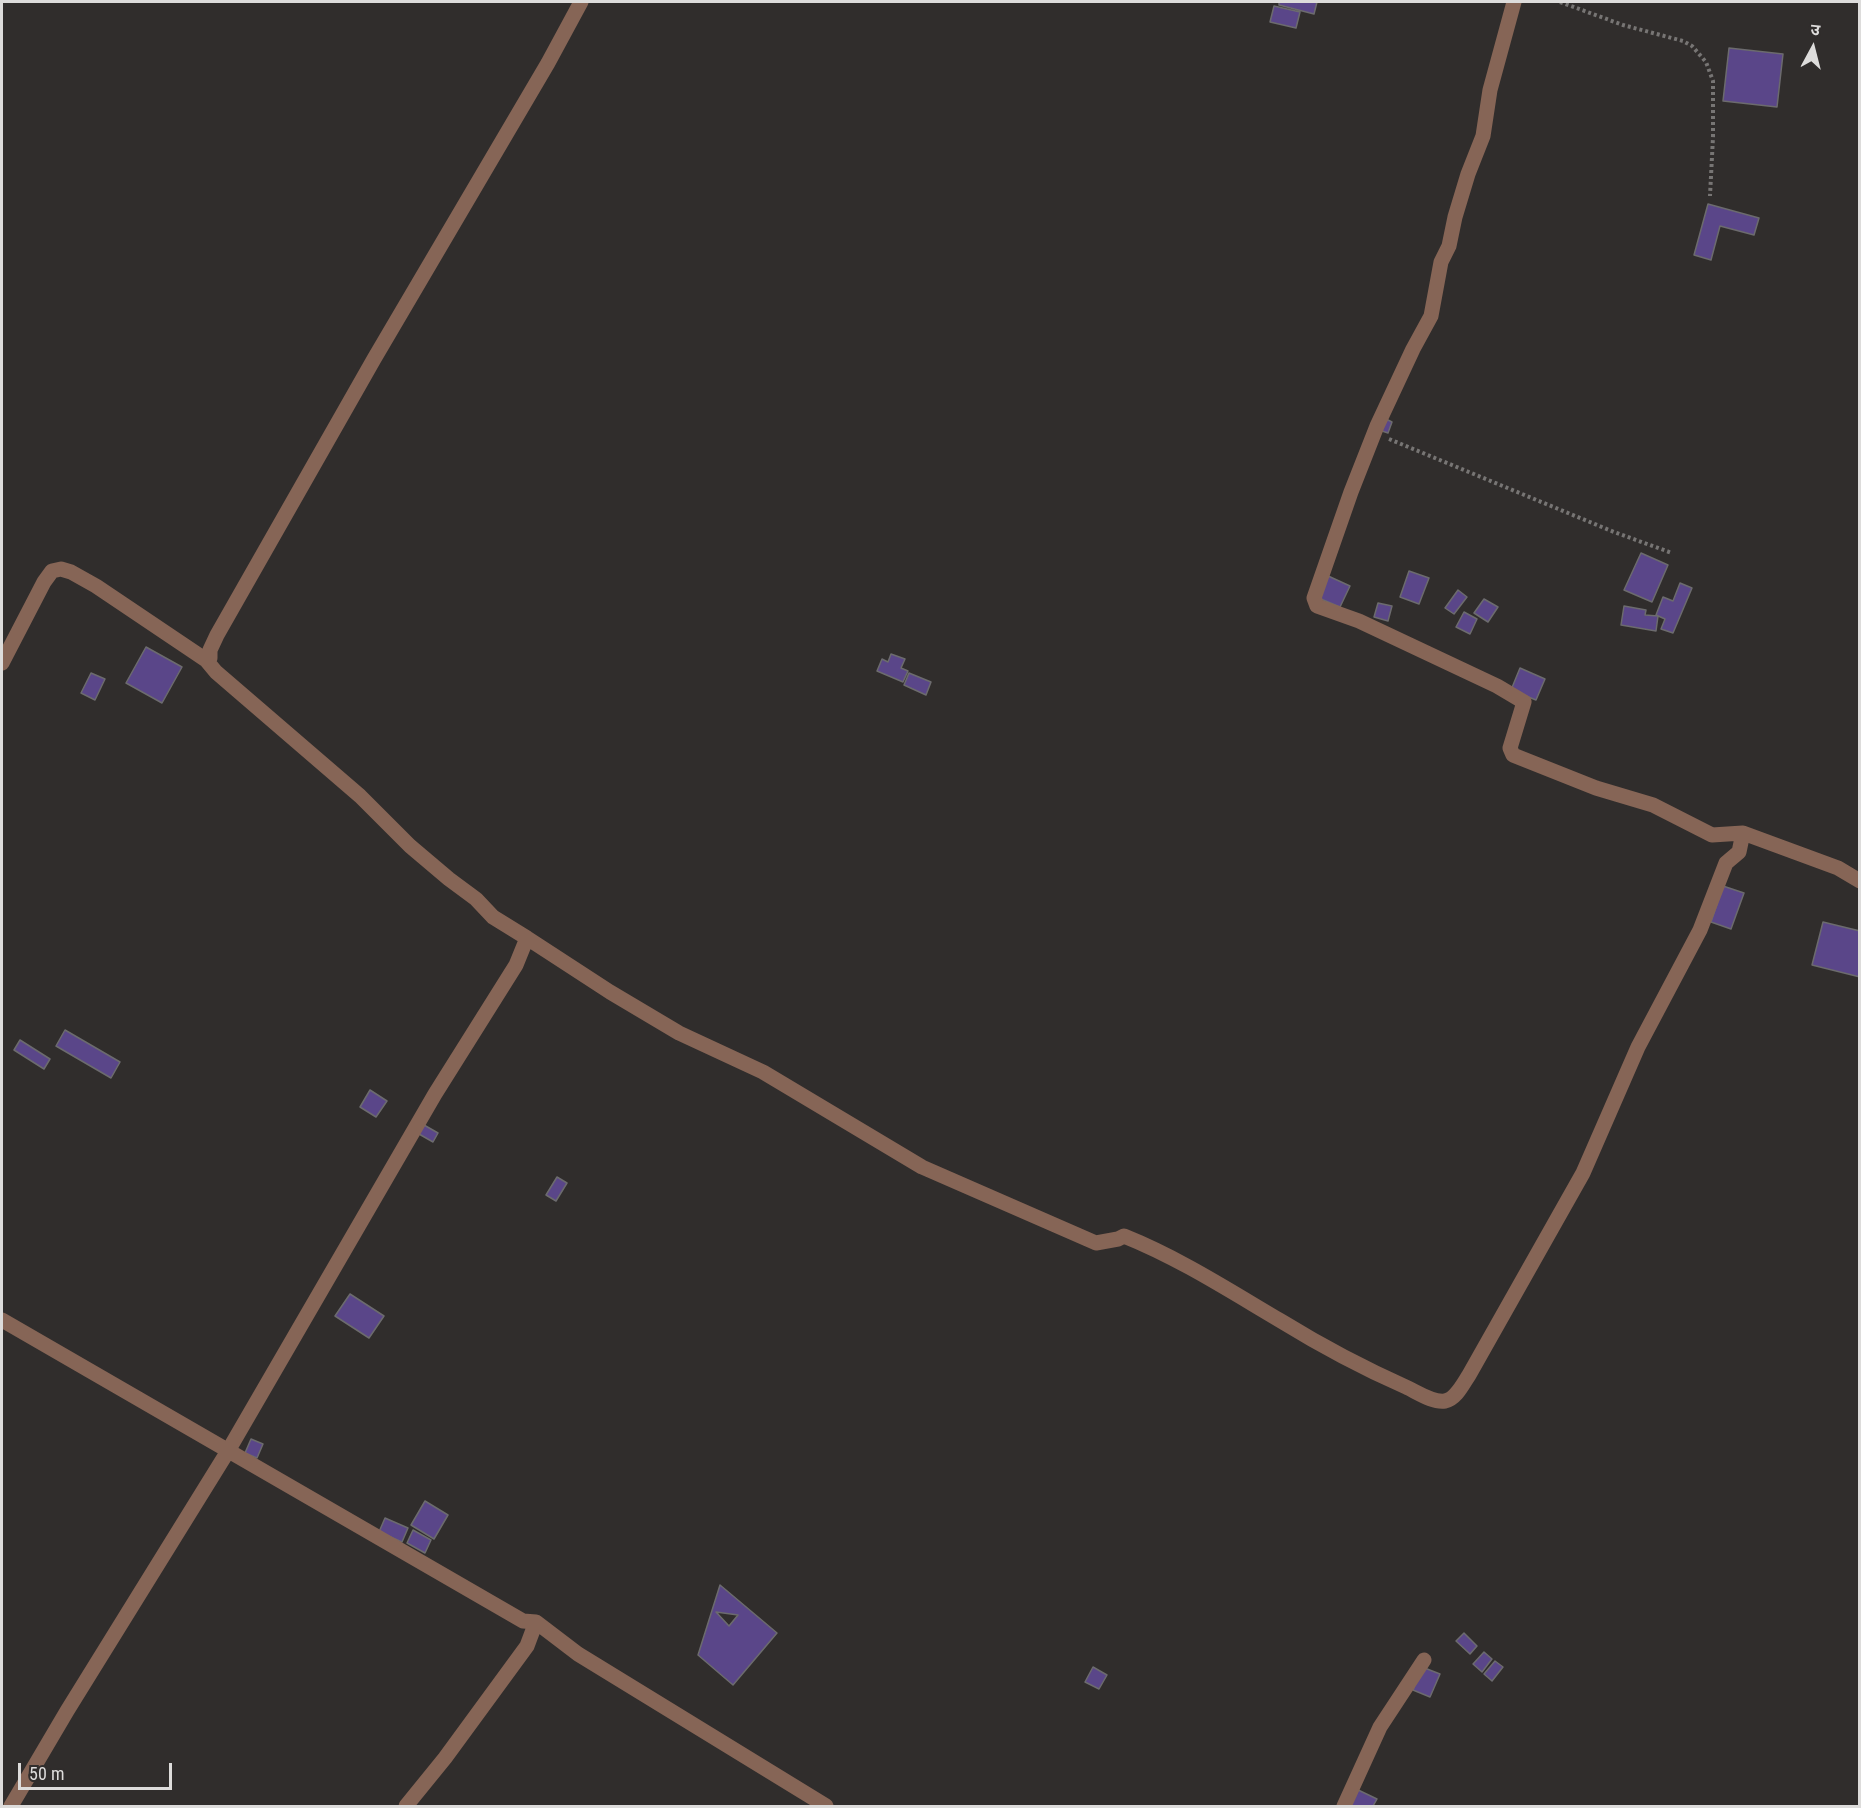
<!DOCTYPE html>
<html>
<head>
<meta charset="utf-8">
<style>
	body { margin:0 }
	#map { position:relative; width:1861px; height:1808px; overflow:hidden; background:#302d2c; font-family:"Roboto Condensed","Noto Sans Devanagari",sans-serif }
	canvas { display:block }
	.frame { position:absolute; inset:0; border:3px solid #dddcdb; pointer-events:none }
	.north { position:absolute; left:1783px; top:18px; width:60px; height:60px; -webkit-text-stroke:4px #302d2c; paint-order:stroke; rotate:7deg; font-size:16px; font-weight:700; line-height:24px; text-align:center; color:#dddcdb }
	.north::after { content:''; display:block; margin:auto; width:21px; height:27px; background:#dddcdb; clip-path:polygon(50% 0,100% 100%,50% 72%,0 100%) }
	.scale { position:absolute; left:18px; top:1763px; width:154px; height:27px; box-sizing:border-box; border:3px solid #dddcdb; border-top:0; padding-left:8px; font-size:18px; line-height:21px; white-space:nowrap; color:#dddcdb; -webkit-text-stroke:4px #302d2c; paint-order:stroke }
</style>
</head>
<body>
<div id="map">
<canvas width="1861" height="1808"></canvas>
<div class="frame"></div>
<div class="north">उ</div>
<div class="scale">50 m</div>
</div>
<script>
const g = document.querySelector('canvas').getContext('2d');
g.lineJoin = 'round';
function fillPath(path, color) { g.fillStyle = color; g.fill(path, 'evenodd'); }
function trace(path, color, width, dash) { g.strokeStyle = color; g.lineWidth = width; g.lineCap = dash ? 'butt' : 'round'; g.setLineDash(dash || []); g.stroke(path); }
const building = new Path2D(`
	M 1279,2 L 1317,2 L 1314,14 L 1279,5 Z
	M 1274,6 L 1300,12 L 1296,28 L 1270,22 Z
	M 1729,48 L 1783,54 L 1777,107 L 1723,101 Z
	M 1708,204 L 1759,218 L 1754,235 L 1720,226 L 1711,260 L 1694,255 Z
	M 1384,418 L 1392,422 L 1388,433 L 1379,430 Z
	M 1641,553 L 1668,565 L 1652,602 L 1624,590 Z
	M 1409,571 L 1429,578 L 1419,604 L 1400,597 Z
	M 1326,575 L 1350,586 L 1340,607 L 1316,597 Z
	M 1680,583 L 1692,588 L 1673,633 L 1661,629 L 1665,619 L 1656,615 L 1663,597 L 1673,601 Z
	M 1458,590 L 1467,597 L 1454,614 L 1445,608 Z
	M 1484,599 L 1498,607 L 1488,622 L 1474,613 Z
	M 1378,603 L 1392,606 L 1388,621 L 1374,617 Z
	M 1624,606 L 1646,610 L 1645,615 L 1658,616 L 1656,631 L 1621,625 Z
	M 1464,612 L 1477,619 L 1470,634 L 1456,627 Z
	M 146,647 L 182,667 L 162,703 L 126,683 Z
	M 891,654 L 905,659 L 901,668 L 908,671 L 903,682 L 877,671 L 882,659 L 888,662 Z
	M 1520,668 L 1545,679 L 1536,700 L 1511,690 Z
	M 91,673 L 105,679 L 95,700 L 81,693 Z
	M 909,673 L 931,682 L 926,695 L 904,685 Z
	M 1723,886 L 1744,893 L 1731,929 L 1711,922 Z
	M 1823,922 L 1860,931 L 1860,977 L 1812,965 Z
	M 65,1030 L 120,1062 L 111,1078 L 56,1046 Z
	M 20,1040 L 50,1059 L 44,1069 L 14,1050 Z
	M 370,1090 L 387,1101 L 376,1117 L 360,1107 Z
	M 424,1125 L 438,1133 L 433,1142 L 419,1134 Z
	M 557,1177 L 567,1183 L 556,1201 L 546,1195 Z
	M 350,1294 L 384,1316 L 369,1338 L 335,1316 Z
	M 251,1439 L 263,1444 L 257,1458 L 245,1453 Z
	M 425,1501 L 448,1515 L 434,1539 L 411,1525 Z
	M 385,1518 L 408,1528 L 402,1542 L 379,1532 Z
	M 413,1530 L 431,1540 L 425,1553 L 407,1543 Z
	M 720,1585 L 777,1633 L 733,1685 L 698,1655 Z
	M 716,1612 L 738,1615 L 729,1626 Z
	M 1464,1633 L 1477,1646 L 1470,1654 L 1456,1641 Z
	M 1484,1652 L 1492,1659 L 1482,1672 L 1473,1664 Z
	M 1495,1661 L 1503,1667 L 1492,1681 L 1484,1674 Z
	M 1093,1667 L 1107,1675 L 1099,1689 L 1085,1682 Z
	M 1422,1667 L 1440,1674 L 1430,1697 L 1413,1690 Z
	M 1354,1788 L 1377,1799 L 1373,1806 L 1346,1806 Z`);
fillPath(building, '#5a4689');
trace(building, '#6c6b6e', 1.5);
trace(new Path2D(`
	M 1560,2 L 1623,25 L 1683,41 L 1692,46 L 1706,62 L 1713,81 L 1713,137 L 1710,196
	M 1389,439 L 1614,532 L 1672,553`), '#777574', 4, [3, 3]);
trace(new Path2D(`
	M 1514,2 L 1490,90 L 1483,136 L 1468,174 L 1455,217 L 1449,246 L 1441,262 L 1431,316 L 1413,349 L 1377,426 L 1351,492 L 1314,598 L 1317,606 L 1359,621 L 1497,686 L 1524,702 L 1510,748 L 1513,755 L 1596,788 L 1653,805 L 1712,835 L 1743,833
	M 2,663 L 44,582 L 52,571 L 61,569 L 71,572 L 96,586 L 206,660
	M 527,938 L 610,992 L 679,1033 L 763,1072 L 922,1167 L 1096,1243 L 1118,1239 L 1124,1236 C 1179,1258 1230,1291 1281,1321 C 1320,1345 1363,1368 1406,1387 C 1417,1392 1433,1403 1445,1401 C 1456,1399 1463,1384 1469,1375 L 1583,1173 L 1638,1047 L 1700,930 L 1726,863 L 1739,852 L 1743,833 L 1838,868 L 1860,881
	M 2,1320 L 523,1621 L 536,1622 L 527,1646 L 445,1758 L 406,1806
	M 536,1622 L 578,1654 L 826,1806
	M 11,1806 L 67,1711 L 228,1451 L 435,1094 L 516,965 L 527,938 L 493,917 L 476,899 L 449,879 L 410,846 L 360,796 L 216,672 L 206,660 L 210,658 L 210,650 L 217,635 L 374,359 L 548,63 L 581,2
	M 1344,1806 L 1380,1727 L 1424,1660`), '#866556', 15);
</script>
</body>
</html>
